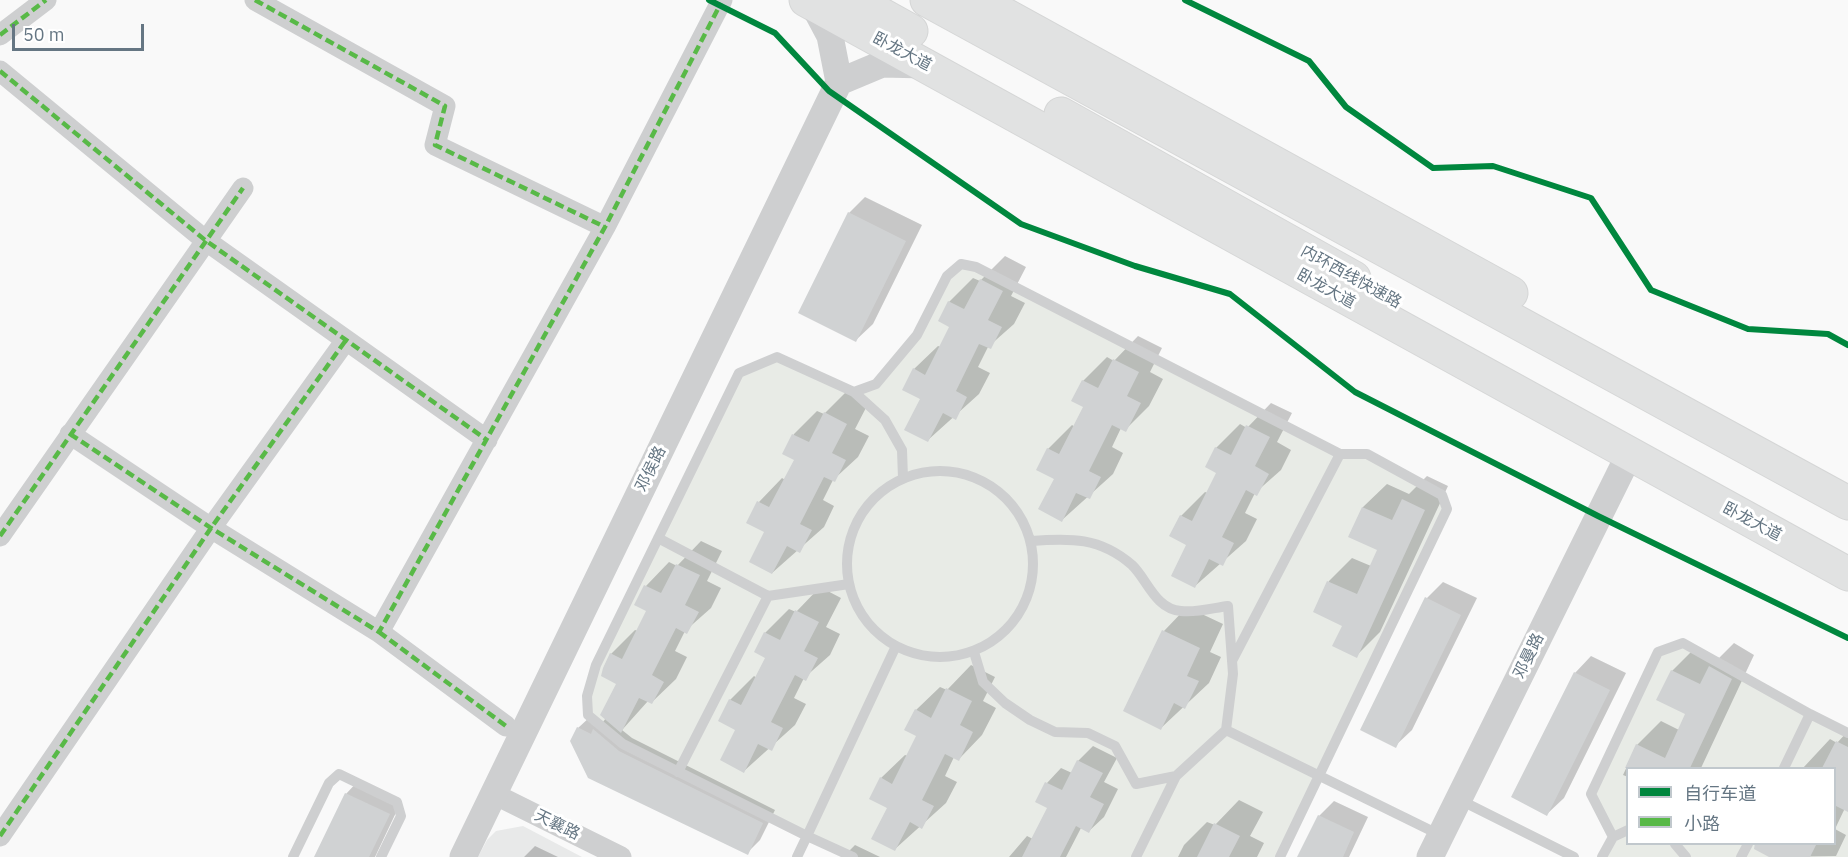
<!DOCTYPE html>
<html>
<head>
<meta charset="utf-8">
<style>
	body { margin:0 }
	#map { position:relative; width:1848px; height:857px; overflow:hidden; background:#f9f9f9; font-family:"IBM Plex Sans","Noto Sans SC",sans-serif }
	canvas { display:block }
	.legend { position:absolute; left:1626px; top:767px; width:210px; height:78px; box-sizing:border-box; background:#fff; border:2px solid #c1c8cd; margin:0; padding:8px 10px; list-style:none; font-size:18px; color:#657683 }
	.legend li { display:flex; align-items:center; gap:12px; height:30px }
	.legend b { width:30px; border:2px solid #c1c8cd }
	.scale { position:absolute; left:12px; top:24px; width:132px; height:27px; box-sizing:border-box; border:3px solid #657683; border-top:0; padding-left:8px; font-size:18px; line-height:21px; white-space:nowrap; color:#657683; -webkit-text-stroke:4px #fff; paint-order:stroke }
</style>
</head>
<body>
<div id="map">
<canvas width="1848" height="857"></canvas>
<ul class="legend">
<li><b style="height:8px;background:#00873e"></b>自行车道</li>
<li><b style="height:8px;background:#58b947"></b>小路</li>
</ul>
<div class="scale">50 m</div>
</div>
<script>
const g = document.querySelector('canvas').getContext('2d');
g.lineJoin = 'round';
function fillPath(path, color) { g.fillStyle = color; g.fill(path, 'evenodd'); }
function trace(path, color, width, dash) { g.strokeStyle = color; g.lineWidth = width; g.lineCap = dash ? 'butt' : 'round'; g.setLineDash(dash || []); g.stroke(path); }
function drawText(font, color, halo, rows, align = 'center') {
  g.font = font + ' "IBM Plex Sans","Noto Sans SC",sans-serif'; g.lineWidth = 6; g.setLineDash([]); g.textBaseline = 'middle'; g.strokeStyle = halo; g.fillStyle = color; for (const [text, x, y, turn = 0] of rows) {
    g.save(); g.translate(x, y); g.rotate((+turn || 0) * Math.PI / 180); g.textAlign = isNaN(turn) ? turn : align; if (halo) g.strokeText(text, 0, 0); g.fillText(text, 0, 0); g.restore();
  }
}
fillPath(new Path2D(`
	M 523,826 L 582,857 L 478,857 L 487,840 L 496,831 Z`), '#e8e9e9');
fillPath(new Path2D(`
	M 961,264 L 1339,454 L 1367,454 L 1442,495 L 1447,509 L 1280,857 L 853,857 L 623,744 L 588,715 L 596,665 L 739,373 L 777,357 L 854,392 L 876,384 L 917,335 L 947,276 Z
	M 1683,643 L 1848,733 L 1848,857 L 1602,857 L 1613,836 L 1592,794 L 1658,652 ZM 1628,768 L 1834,768 L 1834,844 L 1628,844 Z`), '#e8ebe6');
fillPath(new Path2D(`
	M 865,197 L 922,225 L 873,324 L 856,340 L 849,213 Z
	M 1005,256 L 1026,267 L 1011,296 L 1025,303 L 1014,324 L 988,347 L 978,367 L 990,373 L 979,394 L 928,440 L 914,369 L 938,346 L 941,347 L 951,326 L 949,302 L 973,278 L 980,281 Z
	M 1138,336 L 1162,348 L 1150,372 L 1163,379 L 1149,406 L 1125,430 L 1121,428 L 1112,447 L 1123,453 L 1113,474 L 1062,520 L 1048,449 L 1072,425 L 1075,427 L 1085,406 L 1083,381 L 1107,357 L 1114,361 Z
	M 849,389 L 870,400 L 855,429 L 869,436 L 858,457 L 833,480 L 823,500 L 834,506 L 824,527 L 772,573 L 759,502 L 782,478 L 785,480 L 796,459 L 784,453 L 794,434 L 817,411 L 824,414 Z
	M 1271,403 L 1292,413 L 1277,442 L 1291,450 L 1281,470 L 1255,493 L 1245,513 L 1257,519 L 1246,541 L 1195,586 L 1181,516 L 1205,492 L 1208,493 L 1218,472 L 1216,448 L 1240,424 L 1247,428 Z
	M 1427,476 L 1448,486 L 1380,632 L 1356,656 L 1344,625 L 1315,611 L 1329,581 L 1352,558 L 1371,566 L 1379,549 L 1350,536 L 1363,507 L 1387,484 L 1409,494 Z
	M 701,541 L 722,551 L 707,581 L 721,588 L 711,608 L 685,631 L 675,651 L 687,657 L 676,679 L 652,702 L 648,701 L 622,730 L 632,738 L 775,810 L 760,840 L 747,853 L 578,728 L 591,716 L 603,722 L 606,718 L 618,683 L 611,654 L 635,630 L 638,631 L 648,611 L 646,586 L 669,562 L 677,566 Z
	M 1443,582 L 1477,598 L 1412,730 L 1395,746 L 1427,598 Z
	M 820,587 L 841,598 L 826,627 L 840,634 L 830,655 L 804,678 L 794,698 L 806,704 L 795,725 L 744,771 L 730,700 L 754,676 L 757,678 L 767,657 L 756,651 L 765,633 L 789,609 L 796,612 Z
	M 1187,607 L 1223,624 L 1210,652 L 1221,657 L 1209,683 L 1161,728 L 1125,710 L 1164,631 Z
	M 1734,643 L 1754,655 L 1701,768 L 1628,768 L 1628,777 L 1623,775 L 1637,745 L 1661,721 L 1679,730 L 1687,713 L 1672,671 L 1696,647 L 1719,658 Z
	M 1591,656 L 1626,673 L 1564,798 L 1547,814 L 1575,673 Z
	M 971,665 L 995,677 L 983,701 L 996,708 L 982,735 L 959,759 L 954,757 L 945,776 L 957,782 L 946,803 L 895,849 L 881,778 L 905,755 L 908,756 L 918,735 L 916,710 L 940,687 L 947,690 Z
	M 1848,731 L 1848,808 L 1845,808 L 1835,829 L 1846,835 L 1836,856 L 1772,857 L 1764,844 L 1834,844 L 1834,768 L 1803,768 L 1830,739 L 1837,743 Z
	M 1093,746 L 1117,758 L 1104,782 L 1118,789 L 1104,817 L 1089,831 L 1081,828 L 1066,857 L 1009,857 L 1027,836 L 1033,839 L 1049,808 L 1037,802 L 1047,783 L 1061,768 L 1072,773 L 1078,761 Z
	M 358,781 L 401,802 L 375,857 L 316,857 L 346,794 Z
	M 1239,800 L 1263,812 L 1250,836 L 1264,843 L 1257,857 L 1178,857 L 1184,845 L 1207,822 L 1215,825 Z
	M 1334,801 L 1368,817 L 1349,857 L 1299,857 L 1319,816 Z
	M 855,845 L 880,857 L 843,857 Z
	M 535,846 L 558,857 L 524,857 Z`), '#0003');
fillPath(new Path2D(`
	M 848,212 L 906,241 L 856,342 L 798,313 Z
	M 980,279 L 1003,291 L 988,320 L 1002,327 L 991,349 L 979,344 L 956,391 L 967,397 L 956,420 L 943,413 L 928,442 L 904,430 L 920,399 L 902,390 L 913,368 L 925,375 L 949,327 L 938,321 L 948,301 L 964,309 Z
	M 1113,359 L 1139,372 L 1127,396 L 1141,403 L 1126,432 L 1112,425 L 1089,471 L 1101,477 L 1090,499 L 1076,493 L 1062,522 L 1038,509 L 1054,479 L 1036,470 L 1047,448 L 1059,454 L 1083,407 L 1071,401 L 1082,380 L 1098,388 Z
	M 824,412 L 847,424 L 832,453 L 846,460 L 835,482 L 824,477 L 800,524 L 812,530 L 800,553 L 787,546 L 772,574 L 749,562 L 764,532 L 746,523 L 757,501 L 769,507 L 794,460 L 782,454 L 792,434 L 809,442 Z
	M 1246,425 L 1270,437 L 1255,466 L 1269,474 L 1257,496 L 1246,490 L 1222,537 L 1234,543 L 1223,566 L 1209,559 L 1195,588 L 1171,576 L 1186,545 L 1169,536 L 1180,515 L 1192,521 L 1216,473 L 1205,467 L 1215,447 L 1231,455 Z
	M 1402,499 L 1425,510 L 1357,658 L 1332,646 L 1342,626 L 1313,612 L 1327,581 L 1357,594 L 1377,550 L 1348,537 L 1362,507 L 1392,520 Z
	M 676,564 L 700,575 L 685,605 L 699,612 L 687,634 L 676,628 L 652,675 L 664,682 L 652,704 L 639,698 L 621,733 L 600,715 L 616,684 L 601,676 L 603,668 L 610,653 L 622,659 L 646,611 L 634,605 L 644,585 L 661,593 Z
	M 1425,597 L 1461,615 L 1396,748 L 1360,730 Z
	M 795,610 L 819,622 L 804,651 L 818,658 L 806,681 L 795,675 L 771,722 L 783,728 L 772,751 L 758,744 L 744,773 L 720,760 L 735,730 L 718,721 L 729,699 L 741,705 L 765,658 L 754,652 L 764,632 L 780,640 Z
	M 1162,630 L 1200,648 L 1187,676 L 1199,681 L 1185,709 L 1174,703 L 1161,730 L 1123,711 Z
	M 1709,666 L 1732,679 L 1690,768 L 1625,768 L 1636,744 L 1665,758 L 1685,714 L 1656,700 L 1671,670 L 1700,684 Z
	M 1574,672 L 1610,690 L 1547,816 L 1511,797 Z
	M 946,688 L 972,701 L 960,725 L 973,732 L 959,761 L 945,754 L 922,800 L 934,806 L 922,829 L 910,822 L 895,851 L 871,839 L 887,808 L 869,799 L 880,777 L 892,784 L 916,736 L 904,730 L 915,709 L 931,718 Z
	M 577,727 L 591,734 L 593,729 L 619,751 L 763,823 L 748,855 L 588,778 L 570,741 Z
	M 1836,741 L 1848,747 L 1848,812 L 1834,805 L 1834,768 L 1822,768 Z
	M 1077,760 L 1103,773 L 1090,797 L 1104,804 L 1089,833 L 1076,826 L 1060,857 L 1022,857 L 1047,808 L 1035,802 L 1045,782 L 1062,790 Z
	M 345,793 L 390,814 L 369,857 L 314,857 Z
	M 1318,815 L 1354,832 L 1343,857 L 1297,857 Z
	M 1214,823 L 1240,836 L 1229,857 L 1197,857 Z
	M 1755,843 L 1817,843 L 1810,857 L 1769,857 L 1754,849 Z`), '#d0d2d3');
const trunk = new Path2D(`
	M 806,0 L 1848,574
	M 855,0 L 911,31
	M 927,0 L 1848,503
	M 978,0 L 1511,293
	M 1061,114 L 1354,278`);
trace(trunk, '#d5d6d6', 35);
trace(new Path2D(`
	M 854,392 L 885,420 L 902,450 L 903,478
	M847 564a93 93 0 1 1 186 0a93 93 0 1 1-186 0Z
	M 658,538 L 768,596 L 849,584
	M 1031,541 C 1070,538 1100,537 1132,565 C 1147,579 1155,609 1181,611 C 1196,613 1213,608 1228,606 L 1233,674 L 1226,730 L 1440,835
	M 896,646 L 807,836 L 623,744 L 588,715 L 587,696 L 596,665 L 739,373 L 777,357 L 854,392 L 876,384 L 917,335 L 947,276 L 961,264 L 976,267 L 1340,454 L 1232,661
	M 974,652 L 983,682 L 1005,703 L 1030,720 L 1055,732 L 1088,733 L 1115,746 L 1136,784 L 1176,776 L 1226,730
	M 1784,768 L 1810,714 L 1848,733
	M 678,772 L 768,596
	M 1458,799 L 1574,857
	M 1613,837 L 1591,794 L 1658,652 L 1683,643 L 1810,714
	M 1675,844 L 1686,857
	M 293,857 L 329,783 L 339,774 L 397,802 L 401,816 L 381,857
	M 797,857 L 807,836 L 853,857
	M 1136,857 L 1176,776
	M 1280,857 L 1447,509 L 1442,495 L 1367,454 L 1340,454
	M 1602,857 L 1613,837 L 1628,830
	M 1741,857 L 1748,844`), '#cecfd0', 10);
trace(new Path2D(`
	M 255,0 L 445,106 L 435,145 L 605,227
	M 0,35 L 46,0
	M 0,71 L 205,240 L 487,440
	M 70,434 L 211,528 L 379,632 L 605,227 L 722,0
	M 0,536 L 243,188
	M 379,632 L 506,726
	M 494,794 L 621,857
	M 0,836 L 211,528 L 346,340`), '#cecfd0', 21);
trace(new Path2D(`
	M 813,4 L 830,36 L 839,82 L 882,64 L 926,65
	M 463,857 L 839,82
	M 1430,857 L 1629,455`), '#cecfd0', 27);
trace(trunk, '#e1e2e2', 33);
trace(new Path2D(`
	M 255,0 L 445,106 L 435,145 L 605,227
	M 0,35 L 46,0
	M 0,71 L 205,240 L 487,440
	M 70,434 L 211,528 L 379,632 L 605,227 L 721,3
	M 0,536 L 243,188
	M 379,632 L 506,726
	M 0,836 L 211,528 L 346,340`), '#58b947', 4.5, [9, 4.5]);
trace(new Path2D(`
	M 709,0 L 775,33 L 829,91 L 1021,224 L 1135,266 L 1230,294 L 1355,392 L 1598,516 L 1848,638
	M 1185,0 L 1309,61 L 1346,107 L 1433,168 L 1493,166 L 1591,198 L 1651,290 L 1748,329 L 1828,334 L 1848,345`), '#00873e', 6);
drawText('16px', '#657683', '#fff', [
	["卧龙大道",902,52,28],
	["内环西线快速路",1351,277,29],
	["卧龙大道",1326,289,29],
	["邓侯路",651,469,-64],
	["卧龙大道",1752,522,28],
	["邓曼路",1529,656,-64],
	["天襄路",557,825,26]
]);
</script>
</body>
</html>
